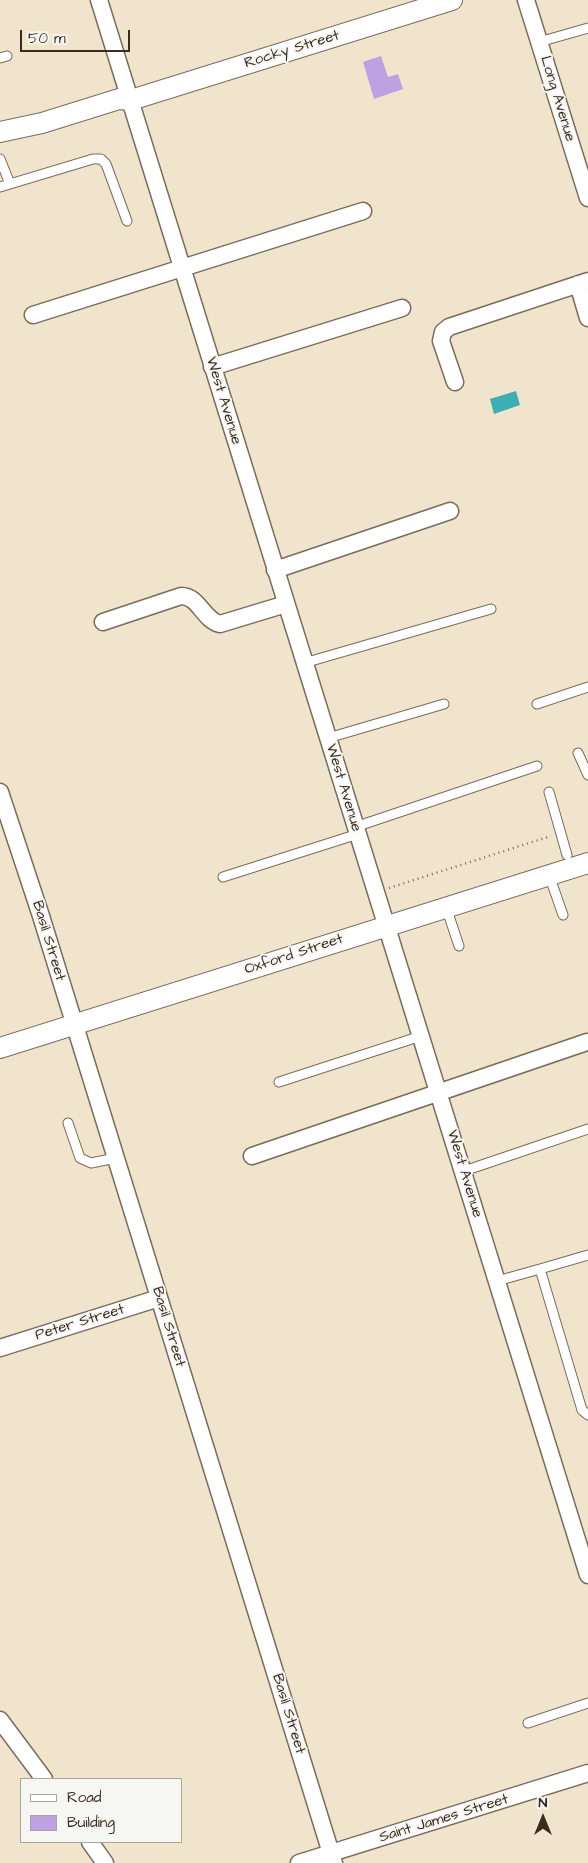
<!DOCTYPE html>
<html>
<head>
<meta charset="utf-8">
<style>
	body { margin:0 }
	#map { position:relative; width:588px; height:1863px; overflow:hidden; background:#f0e5cc; font-family:"Architects Daughter",sans-serif }
	canvas { display:block }
	.legend { position:absolute; left:20px; top:1778px; width:162px; height:65px; box-sizing:border-box; background:#f6f6f2; border:1px solid #aba49d; margin:0; padding:6px 9px; list-style:none; font-size:15px; color:#3b2a1e }
	.legend li { display:flex; align-items:center; gap:10px; height:25px }
	.legend b { width:25px; border:1px solid #aba49d }
	.north { position:absolute; left:518px; top:1793px; width:50px; height:50px; -webkit-text-stroke:4px #f6f6f2; paint-order:stroke; rotate:0deg; font-size:14px; font-weight:700; line-height:20px; text-align:center; color:#3b2a1e }
	.north::after { content:''; display:block; margin:auto; width:18px; height:22px; background:#3b2a1e; clip-path:polygon(50% 0,100% 100%,50% 72%,0 100%) }
	.scale { position:absolute; left:20px; top:30px; width:110px; height:22px; box-sizing:border-box; border:2px solid #3b2a1e; border-top:0; padding-left:6px; font-size:15px; line-height:18px; white-space:nowrap; color:#3b2a1e; -webkit-text-stroke:4px #f6f6f2; paint-order:stroke }
</style>
</head>
<body>
<div id="map">
<canvas width="588" height="1863"></canvas>
<ul class="legend">
<li><b style="height:6px;background:#fff"></b>Road</li>
<li><b style="height:14px;background:#bea1e3"></b>Building</li>
</ul>
<div class="north">N</div>
<div class="scale">50 m</div>
</div>
<script>
const g = document.querySelector('canvas').getContext('2d');
g.lineJoin = 'round';
function fillPath(path, color) { g.fillStyle = color; g.fill(path, 'evenodd'); }
function trace(path, color, width, dash) { g.strokeStyle = color; g.lineWidth = width; g.lineCap = dash ? 'butt' : 'round'; g.setLineDash(dash || []); g.stroke(path); }
function drawText(font, color, halo, rows, align = 'center') {
  g.font = font + ' "Architects Daughter",sans-serif'; g.lineWidth = 4; g.setLineDash([]); g.textBaseline = 'middle'; g.strokeStyle = halo; g.fillStyle = color; for (const [text, x, y, turn = 0] of rows) {
    g.save(); g.translate(x, y); g.rotate((+turn || 0) * Math.PI / 180); g.textAlign = isNaN(turn) ? turn : align; if (halo) g.strokeText(text, 0, 0); g.fillText(text, 0, 0); g.restore();
  }
}
fillPath(new Path2D(`
	M 516,391 L 520,405 L 494,414 L 490,399 Z`), '#3daeb5');
fillPath(new Path2D(`
	M 381,56 L 388,77 L 398,74 L 403,89 L 374,99 L 363,62 Z`), '#bea1e3');
const service = new Path2D(`
	M 539,42 L 588,28
	M 0,58 L 7,56
	M 0,159 L 10,184
	M 0,187 L 93,159 L 101,159 L 106,164 L 127,221
	M 304,663 L 491,609
	M 537,704 L 588,687
	M 328,738 L 444,704
	M 578,753 L 588,775
	M 549,792 L 567,855
	M 355,827 L 537,766
	M 549,875 L 563,915
	M 223,877 L 358,834
	M 446,907 L 459,946
	M 279,1082 L 421,1036
	M 68,1123 L 80,1158 L 91,1163 L 116,1158
	M 464,1171 L 588,1129
	M 540,1269 L 588,1255
	M 497,1281 L 540,1269 L 582,1410 L 588,1415
	M 528,1723 L 588,1703`);
const minor = new Path2D(`
	M 99,0 L 588,1575
	M 526,0 L 588,198
	M 578,284 L 588,318
	M 33,315 L 363,211
	M 212,367 L 402,308
	M 455,382 L 441,341 L 443,332 L 449,327 L 588,281
	M 275,570 L 450,511
	M 103,622 L 181,596 C 199,596 203,620 220,624 L 286,604
	M 0,792 L 41,916 L 334,1863
	M 252,1156 L 587,1042
	M 0,1348 L 159,1298
	M 0,1720 L 44,1779
	M 90,1842 L 105,1863
	M 299,1863 L 588,1773`);
const tertiary = new Path2D(`
	M 0,132 L 42,123 L 119,99 L 131,100 L 452,0
	M 0,1048 L 588,863`);
trace(service, '#7a6b5b', 11);
trace(minor, '#7a6b5b', 19);
trace(tertiary, '#7a6b5b', 22);
trace(new Path2D(`
	M 389,888 L 551,836`), '#7a6b5b', 2.5, [1, 4]);
trace(service, '#fff', 9);
trace(minor, '#fff', 16);
trace(tertiary, '#fff', 20);
drawText('15px', '#3b2a1e', '#f6f6f2', [
	["Rocky Street",292,50,-17],
	["Long Avenue",557,99,73],
	["West Avenue",223,401,73],
	["West Avenue",343,788,73],
	["Basil Street",48,941,73],
	["Oxford Street",294,955,-18],
	["West Avenue",464,1174,73],
	["Peter Street",80,1323,-17],
	["Basil Street",168,1327,73],
	["Basil Street",288,1714,73],
	["Saint James Street",444,1819,-17]
]);
</script>
</body>
</html>
